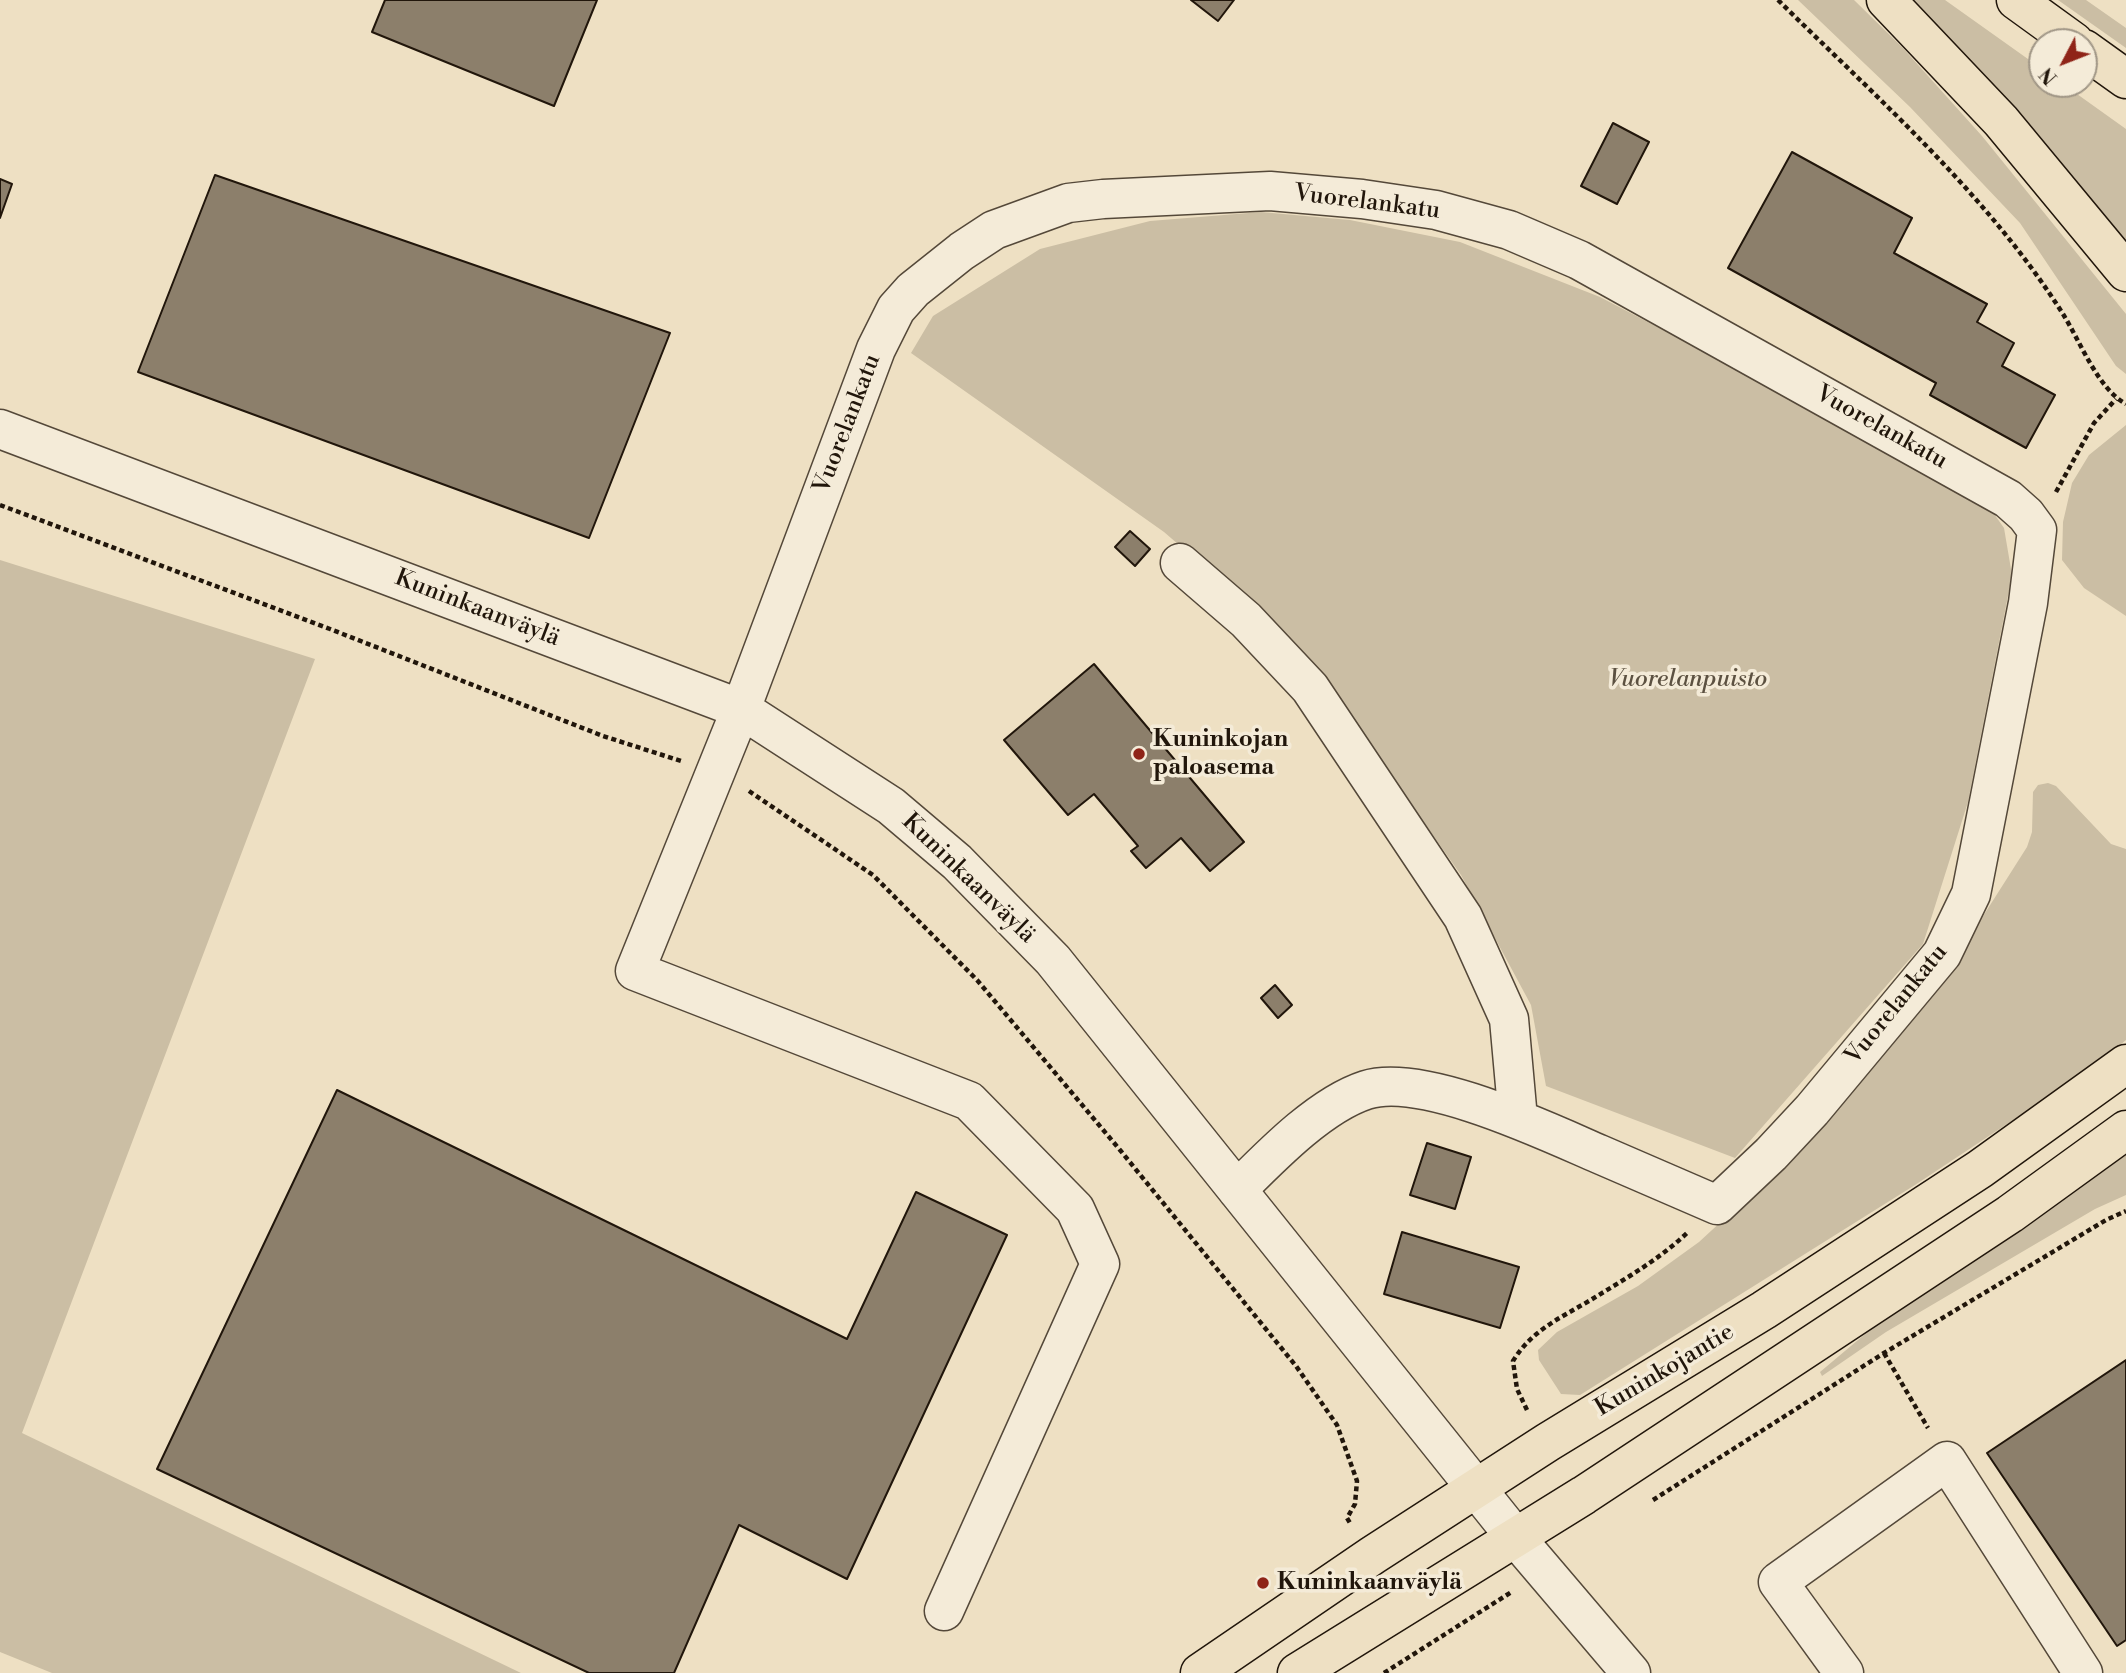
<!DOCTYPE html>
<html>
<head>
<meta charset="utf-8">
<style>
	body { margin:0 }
	#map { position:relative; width:2126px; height:1673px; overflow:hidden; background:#eee0c3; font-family:"Libre Bodoni",serif }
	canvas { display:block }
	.north { position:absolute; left:2028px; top:28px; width:70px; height:70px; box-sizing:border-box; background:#f4ebd8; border:2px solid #a09686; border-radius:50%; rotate:228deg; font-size:19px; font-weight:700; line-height:28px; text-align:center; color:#21160b }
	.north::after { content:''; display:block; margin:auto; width:24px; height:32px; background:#8f2418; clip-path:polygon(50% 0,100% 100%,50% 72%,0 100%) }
</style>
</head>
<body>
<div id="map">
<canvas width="2126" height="1673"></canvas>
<div class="north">N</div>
</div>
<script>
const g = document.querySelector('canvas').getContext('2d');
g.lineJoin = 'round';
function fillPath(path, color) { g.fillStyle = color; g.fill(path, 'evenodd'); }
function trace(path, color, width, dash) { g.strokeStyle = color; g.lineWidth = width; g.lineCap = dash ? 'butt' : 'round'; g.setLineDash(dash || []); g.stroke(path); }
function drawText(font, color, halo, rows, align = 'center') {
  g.font = font + ' "Libre Bodoni",serif'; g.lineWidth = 7; g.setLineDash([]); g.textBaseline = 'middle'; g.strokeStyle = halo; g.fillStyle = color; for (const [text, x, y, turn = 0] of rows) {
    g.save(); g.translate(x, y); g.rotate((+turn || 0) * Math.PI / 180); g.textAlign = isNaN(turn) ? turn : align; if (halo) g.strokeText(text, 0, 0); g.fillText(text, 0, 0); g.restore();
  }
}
fillPath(new Path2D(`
	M 1798,0 L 1854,0 L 1902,47 L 1982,136 L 2126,314 L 2126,374 L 2116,366 L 2020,223 L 1910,107 Z
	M 1909,0 L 1945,0 L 2042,69 L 2042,84 L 2063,84 L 2126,129 L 2126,240 L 2020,112 Z
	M 2058,0 L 2086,0 L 2126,28 L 2126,48 Z
	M 1261,212 L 1350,220 L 1460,242 L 1600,297 L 1982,497 L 2004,528 L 2012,575 L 1968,802 L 1923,944 L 1735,1158 L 1546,1086 L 1531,1005 L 1461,875 L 1359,731 L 1267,621 L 1164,532 L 911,353 L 933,316 L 1040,249 L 1150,221 Z
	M 2126,425 L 2126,616 L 2084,588 L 2062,560 L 2063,522 L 2072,483 L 2089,455 Z
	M 0,560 L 315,659 L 22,1433 L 521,1673 L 52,1673 L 0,1652 Z
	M 2048,783 L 2056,786 L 2111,844 L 2126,849 L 2126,1040 L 2099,1063 L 1915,1185 L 1580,1395 L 1561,1394 L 1539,1360 L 1538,1350 L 1557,1332 L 1638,1286 L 1699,1242 L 1750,1195 L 1945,976 L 2027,847 L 2032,832 L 2033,792 L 2038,785 Z
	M 2126,1153 L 2126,1195 L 2095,1209 L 1886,1332 L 1822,1376 L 1820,1372 L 1883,1319 Z`), '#cbbea4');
const building = new Path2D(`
	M 385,0 L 597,0 L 554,106 L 372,32 Z
	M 1191,0 L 1234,0 L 1218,21 Z
	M 1613,123 L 1649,142 L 1617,204 L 1581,186 Z
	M 1792,152 L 1912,218 L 1894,253 L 1987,304 L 1977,322 L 2014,343 L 2002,366 L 2055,395 L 2026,448 L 1930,395 L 1936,383 L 1728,268 Z
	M 215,175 L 670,333 L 589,538 L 138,372 Z
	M 0,179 L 12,184 L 0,218 Z
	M 1130,531 L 1150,549 L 1135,566 L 1115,547 Z
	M 1094,664 L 1244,842 L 1210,871 L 1181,838 L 1146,868 L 1131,851 L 1138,846 L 1094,794 L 1068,815 L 1004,740 Z
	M 1275,985 L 1292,1005 L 1278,1018 L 1261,998 Z
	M 337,1090 L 847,1339 L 916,1192 L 1007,1235 L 847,1579 L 739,1525 L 674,1673 L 589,1673 L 157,1469 Z
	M 1427,1143 L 1471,1157 L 1455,1209 L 1410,1195 Z
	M 1402,1232 L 1519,1267 L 1500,1328 L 1384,1294 Z
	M 2126,1360 L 2126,1640 L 2117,1646 L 1987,1453 Z`);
fillPath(building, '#8c7f6b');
trace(building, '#21160b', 2);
const minor = new Path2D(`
	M 0,429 L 741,709 L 891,806 L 957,862 L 1053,960 L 1516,1538 L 1631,1673
	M 1180,563 L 1246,620 L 1310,688 L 1463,917 L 1509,1019 L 1518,1119
	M 944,1611 L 1100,1264 L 1075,1209 L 969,1101 L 635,971 L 741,709 L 876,349 L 896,309 L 913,290 L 962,251 L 994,230 L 1068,203 L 1103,199 L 1270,191 L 1362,199 L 1436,210 L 1509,230 L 1579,260 L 2008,499 L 2026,515 L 2037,530 L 2028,603 L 1971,894 L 1942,954 L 1812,1110 L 1771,1154 L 1717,1205 C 1678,1188 1639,1171 1599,1154 C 1546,1131 1422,1072 1366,1090 C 1320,1105 1271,1156 1237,1190
	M 1844,1673 L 1778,1582 L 1947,1461 L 2083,1673`);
const major = new Path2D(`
	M 1200,1673 L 1373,1555 L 1548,1442 L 1764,1310 L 1980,1169 L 2126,1064
	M 1297,1673 L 1584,1495 L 2010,1214 L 2126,1130`);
const highway = new Path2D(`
	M 1886,0 L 2001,121 L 2126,272
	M 2016,0 L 2074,42
	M 2084,49 L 2126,79`);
trace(minor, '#544839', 41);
trace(major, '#21160b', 41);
trace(highway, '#21160b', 41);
trace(new Path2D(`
	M 1778,0 C 1878,99 1987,194 2063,314 C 2080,341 2098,389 2126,404
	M 2056,492 L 2094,423 L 2116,399
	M 0,505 L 330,629 L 603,736 L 681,761
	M 749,791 L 873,875 L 977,980 L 1120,1150 L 1296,1366 L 1337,1425 L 1357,1481 L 1355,1504 L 1347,1518 L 1350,1523
	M 1884,1353 L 1928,1428
	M 1527,1410 L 1517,1389 L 1513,1361 C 1531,1331 1560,1318 1589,1301 C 1623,1280 1659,1260 1688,1232
	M 1653,1500 L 1884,1353 L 2106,1220 L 2126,1211
	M 1384,1673 L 1513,1591`), '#21160b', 4.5, [5, 3.5]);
trace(minor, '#f4ebd8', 38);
trace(major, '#eee0c3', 38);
trace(highway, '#eee0c3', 38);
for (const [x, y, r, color] of [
	[1139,754,7,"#8f2418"],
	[1263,1583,7,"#8f2418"]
]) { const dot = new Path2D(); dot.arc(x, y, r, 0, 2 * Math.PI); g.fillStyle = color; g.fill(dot); trace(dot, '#f4ebd8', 2.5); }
drawText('24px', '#21160b', '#f4ebd8', [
	["Vuorelankatu",1367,203,7],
	["Vuorelankatu",848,424,-69],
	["Vuorelankatu",1881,428,29],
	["Kuninkaanväylä",477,609,21],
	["Kuninkaanväylä",968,879,44],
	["Vuorelankatu",1897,1005,-51],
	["Kuninkojantie",1665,1371,-31]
]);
drawText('italic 24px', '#5c5141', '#f4ebd8', [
	["Vuorelanpuisto",1688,680]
]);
drawText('bold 24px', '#21160b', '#f4ebd8', [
	["Kuninkojan",1153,740],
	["paloasema",1153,768],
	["Kuninkaanväylä",1277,1583]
], 'left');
</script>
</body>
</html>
